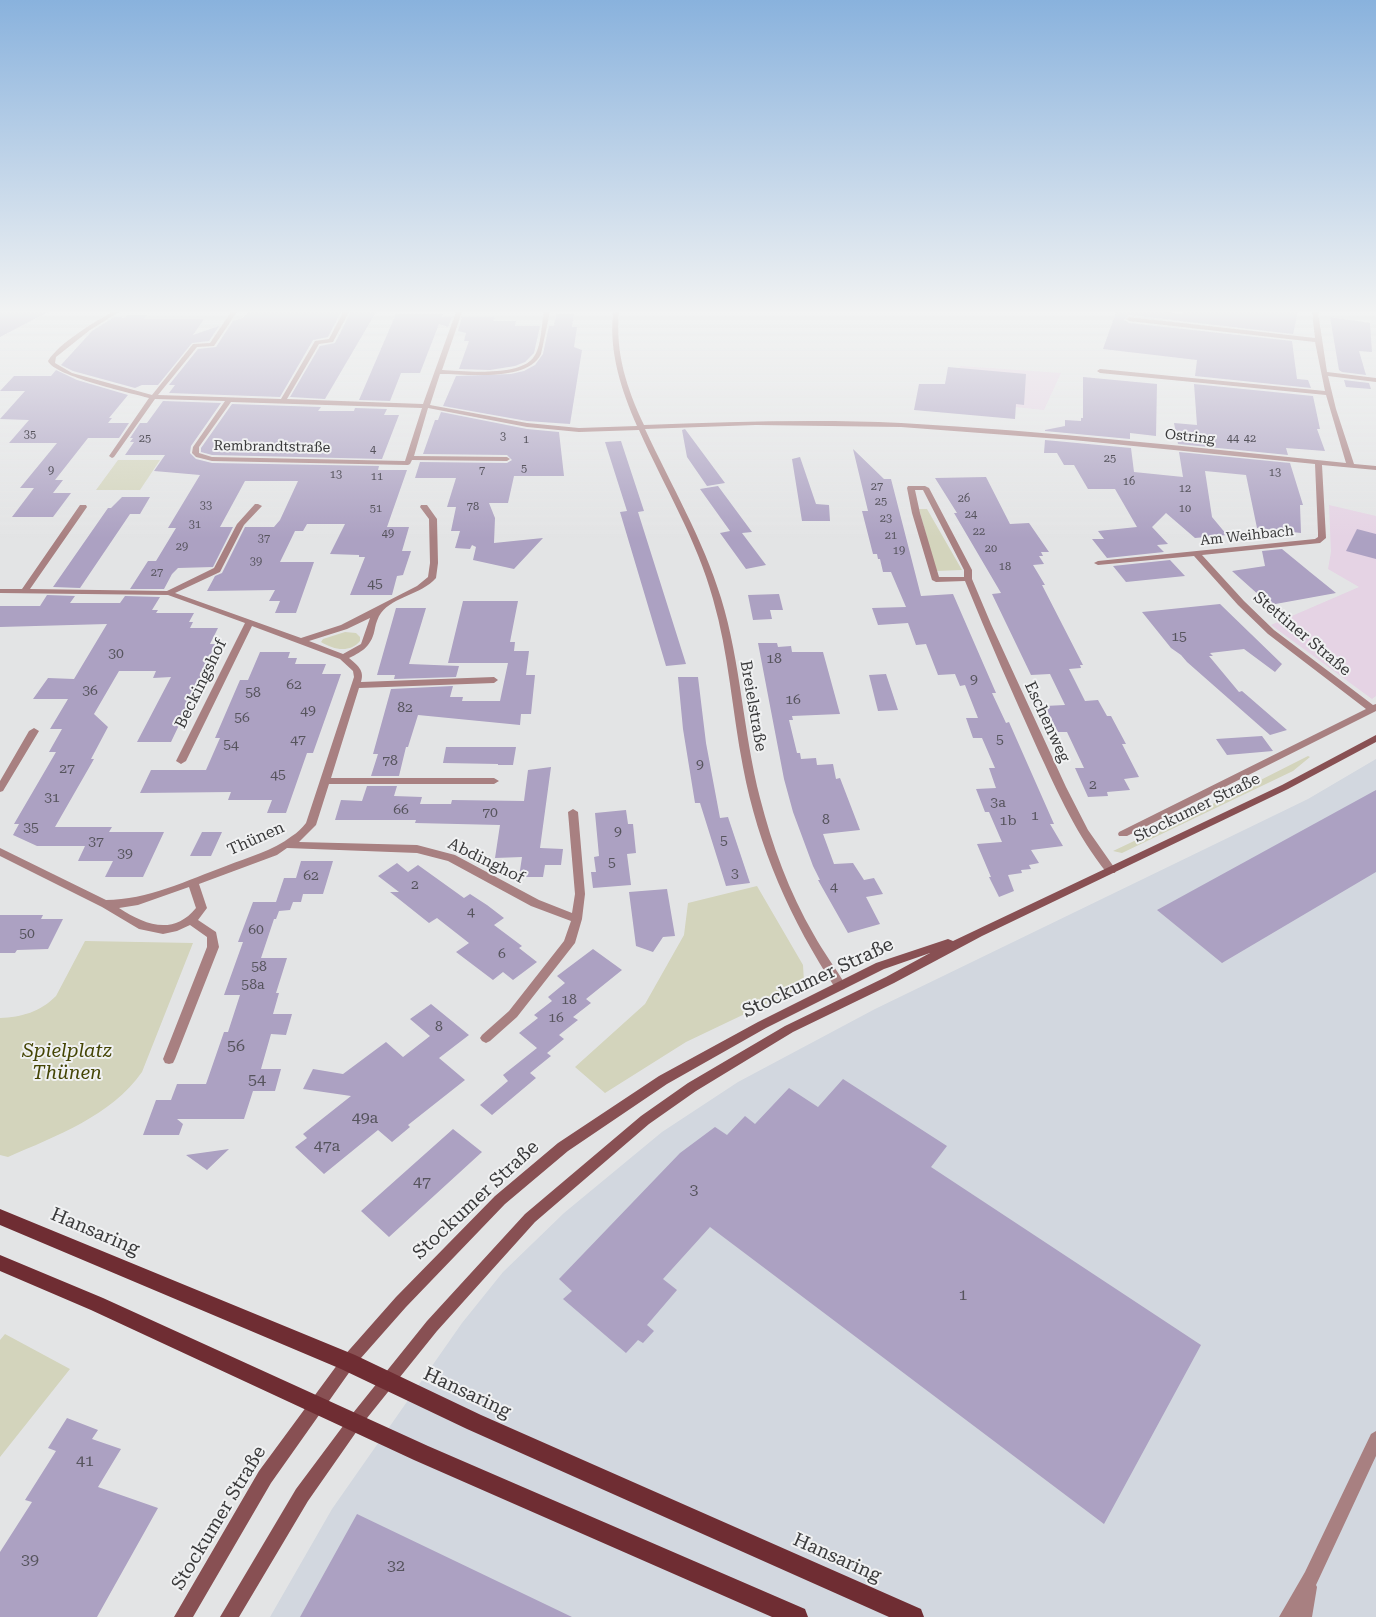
<!DOCTYPE html>
<html>
<head>
<meta charset="utf-8">
<style>
	body { margin:0 }
	canvas { display:block; background:#e3e4e5 }
</style>
</head>
<body>
<canvas width="1376" height="1617"></canvas>
<script>
const g = document.querySelector('canvas').getContext('2d');
g.lineJoin = 'round';
function fillPath(path, color) { g.fillStyle = color; g.fill(path, 'evenodd'); }
function drawText(font, color, halo, rows, align = 'center') {
  g.font = font + ' "Roboto Serif",serif'; g.lineWidth = 4; g.setLineDash([]); g.textBaseline = 'middle'; g.strokeStyle = halo; g.fillStyle = color; for (const [text, x, y, turn = 0] of rows) {
    g.save(); g.translate(x, y); g.rotate((+turn || 0) * Math.PI / 180); g.textAlign = isNaN(turn) ? turn : align; if (halo) g.strokeText(text, 0, 0); g.fillText(text, 0, 0); g.restore();
  }
}
fillPath(new Path2D(`
	M 1376,759 L 1376,1617 L 270,1617 L 332,1509 L 462,1323 L 503,1272 L 564,1213 L 662,1132 L 738,1082 L 875,1009 L 1308,799 Z`), '#d2d7df');
fillPath(new Path2D(`
	M 960,366 L 1061,373 L 1044,410 L 985,404 L 958,378 Z
	M 1329,505 L 1376,516 L 1376,696 L 1372,699 L 1271,625 L 1359,587 L 1328,569 L 1331,552 Z`), '#e5d3e4');
fillPath(new Path2D(`
	M 118,460 L 160,460 L 140,490 L 96,490 Z
	M 919,509 L 927,509 L 962,570 L 936,571 Z
	M 345,632 L 356,633 L 360,637 L 360,641 C 350,653 334,650 321,642 L 323,639 Z
	M 1308,756 L 1310,757 L 1293,771 L 1122,853 L 1113,851 L 1223,799 Z
	M 757,886 L 803,965 L 804,982 L 795,990 L 686,1042 L 605,1093 L 575,1067 L 645,1004 L 684,935 L 688,903 Z
	M 85,941 L 193,943 L 142,1072 C 111,1116 56,1136 8,1157 L 0,1155 L 0,1018 C 22,1017 40,1012 56,996 Z
	M 5,1334 L 70,1369 L 0,1457 L 0,1340 Z`), '#d3d4bc');
fillPath(new Path2D(`
	M 0,312 L 48,312 L 0,337 Z
	M 249,312 L 341,312 L 328,337 L 313,340 L 280,397 L 169,393 L 175,385 L 169,385 L 198,349 L 216,347 L 233,321 L 242,318 Z
	M 351,312 L 376,312 L 325,399 L 290,397 L 320,346 L 335,343 Z
	M 1116,312 L 1162,312 L 1182,314 L 1182,312 L 1298,312 L 1293,334 L 1129,315 L 1124,320 L 1129,323 L 1292,341 L 1297,379 L 1308,380 L 1311,388 L 1195,376 L 1197,360 L 1103,349 Z
	M 396,314 L 443,314 L 442,317 L 452,317 L 448,327 L 439,324 L 420,373 L 401,373 L 390,401 L 359,400 Z
	M 556,314 L 574,314 L 572,327 L 577,327 L 574,347 L 582,350 L 570,424 L 527,421 L 443,406 L 456,376 L 511,374 L 524,371 L 535,365 L 543,354 L 549,326 L 554,326 Z
	M 127,315 L 147,315 L 144,319 L 204,319 L 193,335 L 219,326 L 209,341 L 192,343 L 158,385 L 142,385 L 135,388 L 73,371 L 61,365 L 92,331 L 116,316 L 125,318 Z
	M 462,317 L 495,317 L 493,321 L 516,321 L 515,326 L 540,326 L 534,353 L 525,362 L 515,366 L 490,370 L 459,369 L 469,341 L 464,341 L 466,333 L 458,331 Z
	M 1330,317 L 1370,323 L 1372,352 L 1359,351 L 1366,375 L 1342,372 L 1339,370 Z
	M 948,367 L 1026,374 L 1024,405 L 1016,404 L 1015,419 L 914,410 L 919,384 L 945,384 Z
	M 56,370 L 77,380 L 128,395 L 109,418 L 112,418 L 108,423 L 129,423 L 119,438 L 88,438 L 55,480 L 63,480 L 53,493 L 71,493 L 53,517 L 12,517 L 34,488 L 20,488 L 57,443 L 9,443 L 29,420 L 0,419 L 25,391 L 0,391 L 14,376 L 51,376 Z
	M 1083,377 L 1157,384 L 1156,436 L 1130,433 L 1130,439 L 1045,431 L 1045,430 L 1065,426 L 1065,420 L 1081,421 L 1081,418 L 1083,418 Z
	M 1344,380 L 1369,383 L 1371,389 L 1346,387 Z
	M 1194,384 L 1313,396 L 1320,429 L 1317,429 L 1325,451 L 1286,448 L 1288,455 L 1178,444 L 1174,423 L 1197,425 Z
	M 163,401 L 221,403 L 191,446 L 190,453 L 196,459 L 212,463 L 379,466 L 378,470 L 407,470 L 387,527 L 409,527 L 402,551 L 411,551 L 403,575 L 397,576 L 392,595 L 350,595 L 365,557 L 359,557 L 359,555 L 330,554 L 345,524 L 307,524 L 303,531 L 295,531 L 280,562 L 314,562 L 296,613 L 275,613 L 280,601 L 269,601 L 275,590 L 207,591 L 215,576 L 222,573 L 245,527 L 274,527 L 280,520 L 298,481 L 245,481 L 220,527 L 233,527 L 213,567 L 178,568 L 172,574 L 164,589 L 130,589 L 148,561 L 156,561 L 176,528 L 168,528 L 200,475 L 154,471 L 165,455 L 125,455 L 134,442 L 130,442 L 133,438 L 130,438 L 140,423 L 147,423 Z
	M 232,404 L 321,407 L 318,411 L 354,411 L 355,408 L 387,409 L 384,415 L 399,415 L 382,459 L 212,455 L 201,452 L 201,448 Z
	M 441,412 L 527,429 L 559,432 L 564,476 L 514,476 L 508,503 L 489,503 L 495,518 L 494,543 L 543,538 L 514,569 L 473,560 L 476,547 L 472,545 L 470,549 L 455,548 L 460,531 L 451,531 L 456,507 L 447,507 L 456,478 L 415,478 L 420,462 L 507,463 L 512,460 L 507,455 L 423,454 L 435,420 L 438,420 Z
	M 685,429 L 725,483 L 707,486 L 687,457 L 682,430 Z
	M 1045,440 L 1131,448 L 1134,472 L 1183,477 L 1179,452 L 1290,463 L 1303,505 L 1300,505 L 1301,533 L 1257,528 L 1246,475 L 1205,471 L 1212,517 L 1227,535 L 1195,538 L 1166,513 L 1152,527 L 1168,544 L 1157,545 L 1164,552 L 1107,558 L 1092,539 L 1104,539 L 1098,531 L 1137,527 L 1115,489 L 1088,489 L 1074,465 L 1064,465 L 1057,453 L 1044,453 Z
	M 621,441 L 644,511 L 638,512 L 686,664 L 666,666 L 620,512 L 627,511 L 605,442 Z
	M 853,449 L 884,479 L 891,479 L 921,596 L 953,594 L 996,693 L 992,693 L 1006,723 L 1009,722 L 1054,824 L 1050,824 L 1063,846 L 1031,850 L 1039,863 L 1029,865 L 1031,869 L 1021,870 L 1022,873 L 1008,875 L 1014,891 L 999,897 L 989,877 L 991,877 L 977,844 L 1002,842 L 989,812 L 985,812 L 976,789 L 996,788 L 989,768 L 995,768 L 982,738 L 973,738 L 966,718 L 978,718 L 965,685 L 960,686 L 955,674 L 938,675 L 926,644 L 916,645 L 908,623 L 878,625 L 872,608 L 906,607 L 891,572 L 883,572 L 880,559 L 878,559 L 877,554 L 873,554 L 862,511 L 868,511 Z
	M 800,457 L 816,504 L 829,505 L 830,521 L 802,521 L 792,459 Z
	M 986,477 L 1010,524 L 1029,523 L 1049,552 L 1041,552 L 1043,556 L 1039,556 L 1044,564 L 1033,565 L 1045,585 L 1042,585 L 1083,665 L 1080,665 L 1081,668 L 1069,669 L 1085,701 L 1098,700 L 1107,716 L 1111,716 L 1126,744 L 1122,744 L 1139,777 L 1124,779 L 1130,790 L 1107,792 L 1108,796 L 1088,797 L 1075,768 L 1084,768 L 1067,732 L 1058,732 L 1045,706 L 1065,705 L 1050,674 L 1031,675 L 992,594 L 1001,593 L 954,513 L 957,513 L 935,478 Z
	M 718,486 L 752,532 L 742,533 L 766,565 L 746,569 L 720,533 L 730,531 L 700,489 Z
	M 122,497 L 150,497 L 140,514 L 130,514 L 80,588 L 53,587 L 108,508 L 111,508 Z
	M 1357,529 L 1376,534 L 1376,559 L 1346,551 Z
	M 1282,549 L 1310,572 L 1336,593 L 1270,605 L 1232,571 L 1265,566 L 1262,551 Z
	M 1170,560 L 1185,576 L 1126,582 L 1113,566 Z
	M 779,594 L 783,610 L 770,610 L 772,619 L 753,620 L 748,595 Z
	M 47,595 L 75,596 L 70,603 L 120,603 L 125,596 L 160,597 L 152,610 L 158,610 L 156,613 L 194,613 L 189,622 L 193,622 L 190,628 L 218,628 L 210,644 L 215,644 L 210,656 L 212,656 L 171,742 L 137,742 L 171,677 L 153,678 L 156,671 L 119,671 L 94,714 L 108,727 L 91,759 L 94,759 L 55,827 L 112,827 L 109,832 L 164,832 L 143,877 L 105,877 L 113,861 L 78,861 L 85,846 L 37,846 L 13,835 L 19,824 L 14,824 L 56,752 L 49,752 L 62,729 L 50,729 L 68,699 L 33,699 L 48,678 L 74,679 L 107,624 L 0,627 L 0,606 L 40,606 Z
	M 463,601 L 518,601 L 510,642 L 515,642 L 514,651 L 529,651 L 526,675 L 535,675 L 531,714 L 521,714 L 520,725 L 418,715 L 408,747 L 406,747 L 399,776 L 371,776 L 378,754 L 373,754 L 391,689 L 453,686 L 450,697 L 463,697 L 462,701 L 500,701 L 508,663 L 448,663 Z
	M 1220,604 L 1282,664 L 1275,672 L 1244,649 L 1210,653 L 1213,656 L 1209,656 L 1239,692 L 1242,691 L 1287,730 L 1270,735 L 1187,662 L 1181,655 L 1171,648 L 1142,612 Z
	M 396,608 L 426,608 L 409,664 L 459,666 L 456,677 L 394,679 L 395,675 L 377,675 Z
	M 758,643 L 777,643 L 778,647 L 791,646 L 792,652 L 823,652 L 840,714 L 792,716 L 793,720 L 789,720 L 797,753 L 800,753 L 801,759 L 816,758 L 817,765 L 833,764 L 836,779 L 840,778 L 860,830 L 823,834 L 834,864 L 853,863 L 864,880 L 874,878 L 883,894 L 866,897 L 880,924 L 848,933 L 818,880 L 820,880 L 813,866 L 793,812 L 784,779 Z
	M 260,652 L 290,652 L 288,658 L 297,658 L 295,664 L 326,664 L 322,674 L 341,674 L 313,753 L 307,753 L 286,813 L 267,813 L 272,800 L 228,800 L 231,792 L 140,793 L 151,770 L 206,770 L 220,738 L 215,738 L 240,680 L 248,680 Z
	M 886,674 L 898,710 L 878,711 L 869,675 Z
	M 678,677 L 698,677 L 706,743 L 720,818 L 728,817 L 750,883 L 726,886 L 700,803 L 695,803 L 683,729 Z
	M 1262,736 L 1273,751 L 1227,755 L 1216,739 Z
	M 446,747 L 516,747 L 513,765 L 498,765 L 498,764 L 443,763 Z
	M 551,767 L 540,848 L 563,849 L 561,865 L 545,865 L 543,877 L 519,877 L 522,857 L 495,858 L 500,825 L 415,823 L 416,820 L 335,820 L 341,800 L 362,801 L 367,786 L 397,786 L 394,796 L 422,797 L 420,804 L 451,804 L 452,800 L 524,801 L 528,770 Z
	M 1376,790 L 1376,872 L 1222,963 L 1157,910 Z
	M 626,810 L 628,824 L 633,824 L 636,853 L 627,854 L 631,885 L 593,888 L 591,872 L 596,872 L 594,857 L 599,856 L 595,813 Z
	M 202,832 L 222,832 L 211,856 L 190,856 Z
	M 301,861 L 333,861 L 323,894 L 303,894 L 301,902 L 293,902 L 290,910 L 279,911 L 276,919 L 274,919 L 261,958 L 287,958 L 276,993 L 279,993 L 273,1014 L 292,1014 L 286,1035 L 271,1034 L 261,1069 L 281,1069 L 275,1091 L 253,1091 L 244,1119 L 177,1119 L 183,1124 L 179,1135 L 143,1135 L 156,1100 L 171,1100 L 177,1084 L 206,1084 L 224,1032 L 228,1032 L 240,995 L 224,995 L 243,942 L 238,942 L 253,902 L 276,902 L 284,878 L 296,878 Z
	M 397,863 L 408,872 L 418,865 L 464,898 L 470,894 L 487,905 L 504,918 L 494,925 L 522,946 L 519,948 L 537,962 L 513,980 L 503,972 L 493,980 L 456,952 L 469,943 L 437,918 L 429,923 L 390,892 L 399,892 L 378,876 Z
	M 667,889 L 675,936 L 663,937 L 653,952 L 636,946 L 629,892 Z
	M 0,915 L 43,915 L 41,919 L 63,919 L 48,949 L 17,950 L 15,953 L 0,953 Z
	M 593,949 L 622,970 L 586,999 L 591,1003 L 573,1017 L 578,1020 L 559,1035 L 564,1039 L 547,1053 L 551,1056 L 530,1073 L 536,1078 L 492,1115 L 480,1105 L 508,1081 L 503,1075 L 537,1048 L 519,1033 L 538,1018 L 534,1015 L 552,1001 L 548,997 L 565,983 L 557,976 Z
	M 431,1004 L 469,1035 L 439,1058 L 465,1080 L 408,1125 L 410,1127 L 392,1142 L 378,1130 L 324,1174 L 295,1147 L 307,1138 L 303,1134 L 351,1096 L 303,1089 L 313,1069 L 343,1074 L 386,1042 L 403,1057 L 430,1036 L 410,1019 Z
	M 843,1079 L 947,1146 L 931,1167 L 1201,1345 L 1104,1524 L 710,1227 L 663,1279 L 677,1290 L 647,1325 L 654,1331 L 643,1343 L 638,1340 L 626,1353 L 563,1299 L 572,1291 L 559,1279 L 680,1153 L 715,1127 L 727,1135 L 745,1116 L 755,1124 L 789,1088 L 818,1107 Z
	M 453,1129 L 482,1152 L 389,1237 L 361,1211 Z
	M 229,1149 L 207,1170 L 186,1155 Z
	M 67,1418 L 98,1430 L 92,1439 L 121,1449 L 98,1487 L 158,1508 L 97,1617 L 0,1617 L 0,1552 L 32,1502 L 25,1500 L 56,1451 L 48,1448 Z
	M 357,1514 L 572,1617 L 300,1617 Z`), '#aca1c2');
fillPath(new Path2D(`
	M 112,312 L 119,312 L 90,330 L 56,357 L 55,363 L 72,373 L 152,395 L 193,344 L 210,343 L 231,312 L 237,312 L 214,346 L 197,347 L 158,395 L 281,399 L 315,341 L 329,339 L 343,312 L 349,312 L 333,342 L 319,344 L 287,399 L 423,404 L 456,312 L 462,312 L 442,370 C 464,371 518,377 533,358 C 542,347 541,325 544,312 L 550,312 L 541,354 C 528,382 467,374 440,374 L 430,405 L 527,423 L 579,428 L 637,426 C 621,389 609,353 613,312 L 619,312 C 615,353 627,389 644,425 C 729,422 815,419 901,423 C 1050,431 1198,448 1346,463 L 1326,395 L 1100,373 L 1097,371 L 1100,369 L 1325,391 L 1315,342 L 1129,321 L 1126,319 L 1129,317 L 1315,338 L 1312,312 L 1318,312 L 1327,372 L 1376,378 L 1376,382 L 1328,376 L 1336,409 L 1354,464 L 1376,466 L 1376,470 L 1322,465 L 1326,538 L 1320,543 L 1202,555 L 1244,601 L 1274,630 L 1373,705 L 1376,704 L 1376,711 L 1127,836 L 1119,836 L 1118,834 L 1119,832 L 1366,709 L 1268,634 L 1238,605 L 1194,556 L 1098,565 L 1094,563 L 1098,561 L 1315,539 L 1318,537 L 1318,533 L 1315,464 L 1073,440 L 901,427 L 756,425 L 645,429 C 671,485 703,539 721,598 C 741,663 743,732 760,798 C 772,845 789,892 814,935 C 823,952 836,968 846,986 L 844,989 L 840,990 L 836,989 C 791,921 758,847 743,767 C 732,711 729,654 713,599 C 697,540 664,486 639,430 L 579,432 L 527,427 L 428,408 L 414,456 L 507,457 L 510,459 L 507,461 L 412,460 L 410,464 L 408,465 L 212,461 L 196,457 L 192,453 L 193,447 L 225,401 L 155,399 L 114,457 L 112,458 L 109,456 L 149,398 C 131,393 54,376 48,361 C 59,343 93,323 112,312 ZM 231,402 L 422,408 L 405,461 L 212,457 L 199,453 L 199,447 Z
	M 908,486 L 925,486 L 929,488 L 972,570 L 972,579 L 991,624 L 1066,787 L 1088,830 L 1116,870 L 1115,873 L 1107,873 C 1077,836 1058,793 1038,750 C 1013,694 988,638 965,581 L 936,582 L 932,580 L 912,513 L 907,488 ZM 915,490 L 923,490 L 964,570 L 964,577 L 939,577 L 920,513 Z
	M 255,504 L 258,504 L 262,506 L 244,525 L 220,572 L 175,593 L 301,638 L 341,625 L 417,586 L 428,577 L 430,563 L 429,519 L 420,507 L 421,505 L 427,505 L 437,519 L 438,563 L 436,578 C 421,595 394,596 381,613 C 378,617 376,623 375,628 C 372,645 364,651 349,658 C 357,665 365,670 361,682 L 494,677 L 498,680 L 494,683 L 359,688 L 331,778 L 494,778 L 499,781 L 494,784 L 329,784 L 316,825 L 299,842 L 417,845 L 455,855 L 539,900 L 572,913 L 575,894 L 568,812 L 573,809 L 578,812 L 585,894 L 582,919 L 575,943 L 517,1017 L 490,1041 L 486,1043 L 482,1041 L 480,1038 L 482,1035 L 509,1011 L 564,941 L 571,921 L 531,906 L 448,861 L 417,853 L 287,848 L 277,855 L 199,884 L 207,908 L 198,920 L 216,932 L 219,947 L 175,1059 L 173,1063 L 169,1064 L 165,1063 L 163,1059 L 207,947 L 207,937 L 190,925 L 177,931 L 163,934 L 139,929 L 102,907 L 0,856 L 0,848 L 106,900 C 147,900 188,880 226,866 C 248,857 273,851 292,836 C 297,833 302,828 306,823 L 354,677 L 353,671 L 340,659 L 252,626 L 186,761 L 181,764 L 176,761 L 245,623 L 168,595 L 0,593 L 0,589 L 22,589 L 80,505 L 86,505 L 87,507 L 30,589 L 167,591 L 214,568 L 237,524 ZM 370,618 L 361,644 L 343,654 L 309,641 L 347,629 ZM 189,887 L 196,908 C 173,936 145,925 119,908 L 138,905 Z
	M 34,728 L 39,731 L 3,791 L 0,792 L 0,781 L 29,731 Z
	M 1376,1431 L 1376,1456 L 1316,1585 L 1317,1587 L 1312,1617 L 1279,1617 L 1305,1572 L 1371,1434 Z`), '#a88081');
fillPath(new Path2D(`
	M 1376,735 L 1376,742 L 1288,789 L 982,936 L 894,983 L 793,1032 L 696,1091 L 649,1124 L 535,1222 L 437,1331 L 359,1428 L 308,1501 L 239,1617 L 220,1617 L 296,1489 L 349,1418 L 427,1321 L 525,1214 L 641,1116 L 688,1083 L 785,1026 L 886,977 L 930,953 L 884,969 L 766,1028 L 667,1084 L 568,1151 L 505,1204 L 406,1307 L 353,1367 L 271,1483 L 193,1617 L 174,1617 L 259,1471 L 343,1357 L 396,1297 L 495,1196 L 558,1143 L 659,1076 L 758,1022 L 876,963 L 948,939 L 953,941 L 1282,785 Z`), '#885053');
fillPath(new Path2D(`
	M 0,1209 L 355,1355 L 481,1415 L 921,1609 L 924,1617 L 889,1617 L 467,1429 L 341,1369 L 0,1225 Z
	M 0,1255 L 103,1298 L 428,1446 L 805,1609 L 808,1617 L 772,1617 L 414,1460 L 91,1310 L 0,1271 Z`), '#6f2d33');
const sky = g.createLinearGradient(0, 0, 0, 538);
sky.addColorStop(0, '#89b2dd');
sky.addColorStop(0.58, '#f2f3f3');
sky.addColorStop(1, '#f2f3f300');
g.fillStyle = sky;
g.fillRect(0, 0, 1376, 538);
drawText('11px', '#56545d', null, [
	["35",30,435],
	["3",503,437],
	["25",145,439],
	["44",1233,439],
	["42",1250,439],
	["1",526,440],
	["4",373,450],
	["25",1110,459],
	["5",524,469],
	["9",51,471],
	["7",482,471],
	["13",1275,473],
	["13",336,475],
	["11",377,477],
	["16",1129,482],
	["27",877,487],
	["12",1185,489],
	["26",964,499],
	["25",881,502],
	["33",206,506],
	["78",473,507],
	["51",376,509],
	["10",1185,509],
	["24",971,515],
	["23",886,519],
	["31",195,525],
	["22",979,532],
	["49",388,534],
	["21",891,536],
	["37",264,539],
	["29",182,547],
	["20",991,549],
	["19",899,551],
	["39",256,562],
	["18",1005,567],
	["27",157,573]
]);
drawText('14px', '#3a3a3b', '#f0f1f2', [
	["Ostring",1190,437,6],
	["Rembrandtstraße",272,447,1],
	["Am Weihbach",1247,536,-6]
]);
drawText('14px', '#56545d', null, [
	["45",375,584],
	["15",1179,637],
	["30",116,654],
	["18",774,659],
	["9",974,680],
	["62",294,685],
	["36",90,691],
	["58",253,693],
	["16",793,700],
	["82",405,708],
	["49",308,711],
	["56",242,718],
	["47",298,740],
	["5",1000,740],
	["54",231,745],
	["78",390,761],
	["9",700,765],
	["27",67,769],
	["45",278,775],
	["2",1093,785],
	["31",52,798],
	["3a",998,803],
	["66",401,810],
	["70",490,813],
	["1",1035,816],
	["8",826,820],
	["1b",1008,821],
	["35",31,828],
	["9",618,832],
	["5",724,841],
	["37",96,842],
	["39",125,854],
	["5",612,863],
	["3",735,874],
	["62",311,876],
	["2",415,885],
	["4",834,887],
	["4",471,912],
	["60",256,930],
	["50",27,934],
	["6",502,954],
	["58",259,967],
	["58a",253,985],
	["18",569,1000],
	["16",556,1018],
	["8",439,1027]
]);
drawText('16px', '#3a3a3b', '#f0f1f2', [
	["Stettiner Straße",1302,634,40],
	["Beckingshof",201,684,-64],
	["Breielstraße",753,706,80],
	["Eschenweg",1047,722,65],
	["Stockumer Straße",1197,808,-26],
	["Thünen",256,839,-24],
	["Abdinghof",486,861,26]
]);
drawText('16px', '#56545d', null, [
	["56",236,1046],
	["54",257,1080],
	["49a",365,1118],
	["47a",327,1146],
	["47",422,1182],
	["3",694,1190],
	["1",963,1295],
	["41",85,1461],
	["39",30,1560],
	["32",396,1566]
]);
drawText('19px', '#3a3a3b', '#f0f1f2', [
	["Stockumer Straße",818,978,-25],
	["Stockumer Straße",476,1200,-43],
	["Hansaring",95,1232,23],
	["Hansaring",467,1393,25],
	["Stockumer Straße",219,1518,-59],
	["Hansaring",837,1558,24]
]);
drawText('italic 19px', '#444505', '#f0f1f2', [
	["Spielplatz",67,1051],
	["Thünen",67,1073]
]);
</script>
</body>
</html>
